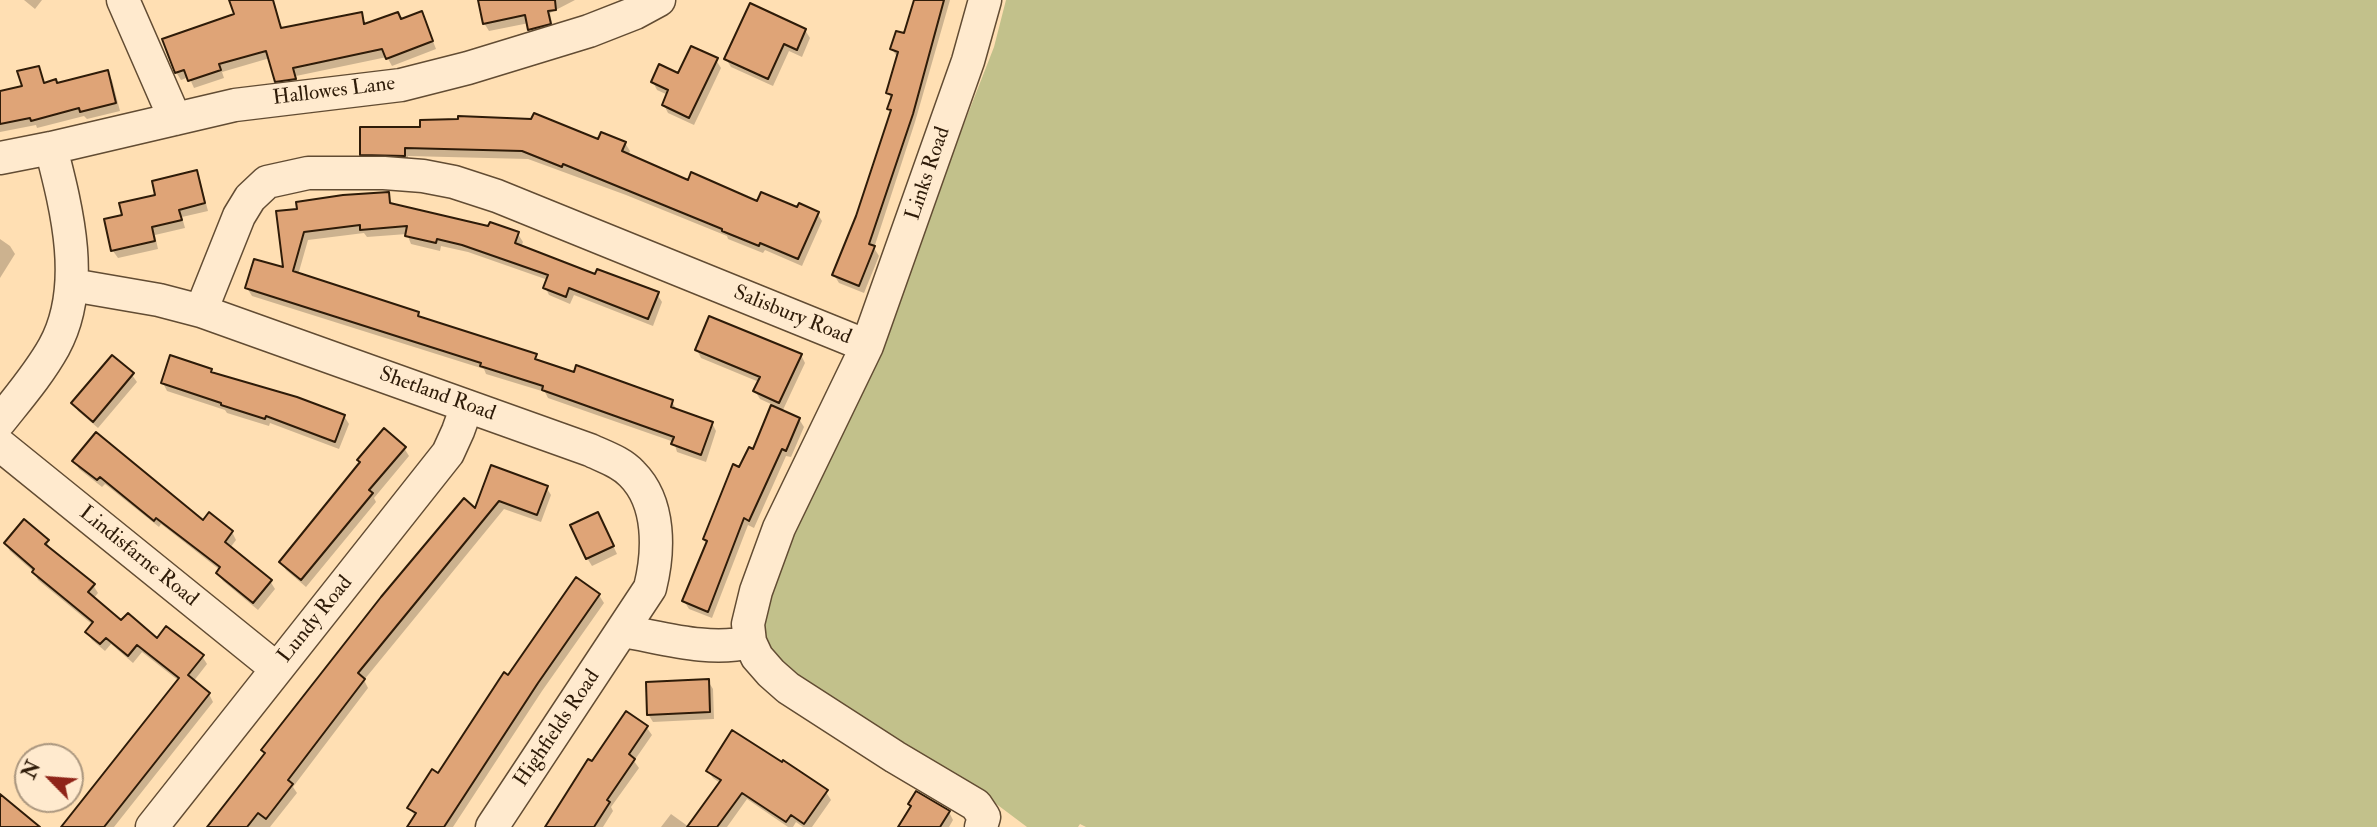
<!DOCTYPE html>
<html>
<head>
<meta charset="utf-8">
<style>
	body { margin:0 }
	#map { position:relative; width:2377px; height:827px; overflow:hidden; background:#ffdfb3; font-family:"IM FELL Double Pica",serif }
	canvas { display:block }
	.north { position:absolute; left:14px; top:743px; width:70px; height:70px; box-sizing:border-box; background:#ffeace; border:2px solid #ab977f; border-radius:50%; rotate:295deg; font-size:19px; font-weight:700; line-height:28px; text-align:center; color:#2e1b08 }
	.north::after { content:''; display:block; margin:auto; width:24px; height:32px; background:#8f2418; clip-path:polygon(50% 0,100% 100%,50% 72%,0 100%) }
</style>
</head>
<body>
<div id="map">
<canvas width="2377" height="827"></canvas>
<div class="north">N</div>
</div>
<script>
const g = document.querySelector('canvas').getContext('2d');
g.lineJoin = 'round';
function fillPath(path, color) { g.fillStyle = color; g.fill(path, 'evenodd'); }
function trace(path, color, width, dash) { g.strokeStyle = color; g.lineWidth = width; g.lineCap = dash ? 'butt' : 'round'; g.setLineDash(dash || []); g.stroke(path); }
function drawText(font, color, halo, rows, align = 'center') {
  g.font = font + ' "IM FELL Double Pica",serif'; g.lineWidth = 7; g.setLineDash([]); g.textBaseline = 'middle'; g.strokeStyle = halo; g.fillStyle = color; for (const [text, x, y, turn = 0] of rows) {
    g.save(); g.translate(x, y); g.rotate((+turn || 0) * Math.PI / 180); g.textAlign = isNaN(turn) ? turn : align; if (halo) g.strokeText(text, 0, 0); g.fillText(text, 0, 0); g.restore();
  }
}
fillPath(new Path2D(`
	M 1006,0 L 2377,0 L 2377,827 L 1086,827 L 1080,824 L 1078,827 L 1027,827 L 991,800 L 829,706 L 757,643 L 787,542 L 873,357 L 994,47 Z`), '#c2c18b');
fillPath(new Path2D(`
	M 24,0 L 42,0 L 35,9 Z
	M 235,0 L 274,0 L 282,30 L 361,13 L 366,25 L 401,21 L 422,13 L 436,49 L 392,66 L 387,57 L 296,76 L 299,87 L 281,89 L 270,58 L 222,72 L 224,78 L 194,88 L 189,77 L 181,80 L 176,72 L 236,16 Z
	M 480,0 L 575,0 L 550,13 L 554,32 L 534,38 L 529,23 L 489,31 L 484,23 Z
	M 916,0 L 950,0 L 915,122 L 874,248 L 879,256 L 864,293 L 839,283 L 834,275 L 858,216 L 891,114 L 889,109 L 892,99 L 888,93 L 897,57 L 892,49 L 906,35 Z
	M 805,30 L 810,38 L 802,57 L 789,51 L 773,86 L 731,67 L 726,59 Z
	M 716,60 L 721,68 L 694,125 L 668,113 L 664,105 L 668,95 L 657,90 L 653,82 L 678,76 Z
	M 38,68 L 45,84 L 58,85 L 107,72 L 112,80 L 120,111 L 87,119 L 84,116 L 37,128 L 36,125 L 0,132 L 0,93 L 24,88 Z
	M 362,128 L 625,143 L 630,151 L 628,156 L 689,182 L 758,203 L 817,213 L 822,221 L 802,266 L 765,250 L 763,253 L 728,239 L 727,236 L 626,195 L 528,159 L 408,156 L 408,164 L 366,162 L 361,154 Z
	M 196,172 L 200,180 L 208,211 L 182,217 L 185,228 L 155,235 L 158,249 L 118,258 L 113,251 L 124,216 Z
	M 388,194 L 393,206 L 518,234 L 523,242 L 521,247 L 596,277 L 657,294 L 662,302 L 653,326 L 574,295 L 570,304 L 549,295 L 545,287 L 548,280 L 468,252 L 441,246 L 440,251 L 411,244 L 407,234 L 367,237 L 364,233 L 308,240 L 298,275 L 418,314 L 421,319 L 535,355 L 540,363 L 672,402 L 677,410 L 712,423 L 716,431 L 706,462 L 677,452 L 674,442 L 548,398 L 545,392 L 486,374 L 484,369 L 252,296 L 247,288 L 285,269 L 278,213 Z
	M 0,239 L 10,246 L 15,254 L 0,278 Z
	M 697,350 L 801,355 L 805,363 L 782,412 L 799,419 L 804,427 L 791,457 L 786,456 L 754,528 L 748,525 L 712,618 L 689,609 L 684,601 L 708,544 L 705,539 L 740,470 L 753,451 L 773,405 L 760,399 L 755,391 L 759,382 L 701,358 Z
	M 211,370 L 213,374 L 344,416 L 349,424 L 339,449 L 270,423 L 269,426 L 227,413 L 225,410 L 167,391 L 163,383 Z
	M 132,375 L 137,382 L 98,428 L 78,411 L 73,403 Z
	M 404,448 L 409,456 L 374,498 L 376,502 L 306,587 L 286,570 L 281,562 L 361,464 Z
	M 75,461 L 203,522 L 232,532 L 236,540 L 230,548 L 270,581 L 275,589 L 258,610 L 223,581 L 218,573 L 220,570 L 161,524 L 159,527 L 105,484 L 102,487 L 79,469 Z
	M 492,467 L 546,487 L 551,495 L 541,522 L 504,509 L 364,680 L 368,688 L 293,787 L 297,793 L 270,827 L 210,827 L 266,755 L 263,750 L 476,511 Z
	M 602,522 L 617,554 L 592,566 L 587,558 Z
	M 47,541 L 50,550 L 93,585 L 98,593 L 93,599 L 121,623 L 157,641 L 202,656 L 207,664 L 193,682 L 209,694 L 213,702 L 114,827 L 63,827 L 179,681 L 142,652 L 133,663 L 111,644 L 105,651 L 92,640 L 88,632 L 93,625 L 38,580 L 34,572 L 10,551 L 6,544 Z
	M 599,595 L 604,603 L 542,691 L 453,827 L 409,827 L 416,817 L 409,808 L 439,775 L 508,677 Z
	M 708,681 L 713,689 L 714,719 L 653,722 L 648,714 Z
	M 627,714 L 647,728 L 652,735 L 634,761 L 639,768 L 611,807 L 613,811 L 603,827 L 546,827 Z
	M 708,771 L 826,792 L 831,800 L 812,827 L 803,827 L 796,822 L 793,827 L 788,827 L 747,799 L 727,827 L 661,827 L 671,814 L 689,827 L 720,783 L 713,778 Z
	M 912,807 L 949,812 L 953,820 L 949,827 L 900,827 Z`), '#0003');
const building = new Path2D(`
	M 229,0 L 273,0 L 281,28 L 362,12 L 364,24 L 398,12 L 401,19 L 422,11 L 433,41 L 386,59 L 382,49 L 293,68 L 296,79 L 275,82 L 266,51 L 219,64 L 221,70 L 188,81 L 184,70 L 175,73 L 162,39 L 234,14 Z
	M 478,0 L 555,0 L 556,10 L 548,11 L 551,24 L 528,30 L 525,15 L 483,24 Z
	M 914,0 L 944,0 L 913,114 L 869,244 L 875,246 L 859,286 L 832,275 L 856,216 L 891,110 L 887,109 L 892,95 L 886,93 L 898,52 L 890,49 L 896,31 L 904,33 Z
	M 750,3 L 806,29 L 797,50 L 784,44 L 768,79 L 724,59 Z
	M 691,46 L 718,58 L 689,118 L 662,105 L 668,90 L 651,82 L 659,64 L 678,73 Z
	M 39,66 L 44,83 L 56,79 L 57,83 L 108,70 L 116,103 L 80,112 L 79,108 L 31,121 L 30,118 L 0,124 L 0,91 L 22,86 L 17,71 Z
	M 534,113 L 598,139 L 601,132 L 626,142 L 622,151 L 688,180 L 691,172 L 757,201 L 761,192 L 797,207 L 799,203 L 819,212 L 798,259 L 760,243 L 759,246 L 722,231 L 722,229 L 563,164 L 562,167 L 522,151 L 405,148 L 405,156 L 360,155 L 360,127 L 420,127 L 420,120 L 458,119 L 458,116 L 531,119 Z
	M 197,170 L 205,203 L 179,210 L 182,220 L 152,227 L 155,241 L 111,251 L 104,219 L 122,215 L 119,203 L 155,195 L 152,181 Z
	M 389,192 L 390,203 L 488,226 L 490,222 L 519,232 L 515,243 L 595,274 L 597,269 L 659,292 L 648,319 L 569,288 L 566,297 L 543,288 L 548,275 L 462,245 L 437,239 L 436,243 L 405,236 L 407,226 L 360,230 L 360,225 L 304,232 L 293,271 L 419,312 L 418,316 L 537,354 L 535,359 L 574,372 L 576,365 L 673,400 L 671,407 L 713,422 L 701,455 L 671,444 L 674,437 L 542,390 L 543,386 L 480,366 L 481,363 L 245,288 L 254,259 L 283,267 L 276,211 L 297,209 L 296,202 L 343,195 Z
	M 709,316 L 802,354 L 779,403 L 753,391 L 760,377 L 695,350 Z
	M 112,355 L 134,373 L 93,422 L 71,403 Z
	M 170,355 L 212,369 L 211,372 L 297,397 L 345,415 L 335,442 L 266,416 L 265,419 L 221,405 L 221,403 L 161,383 Z
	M 771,405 L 800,418 L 786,451 L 782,449 L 749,521 L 744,518 L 708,612 L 682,601 L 707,541 L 703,539 L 733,464 L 739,467 L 749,447 L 753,449 Z
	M 384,428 L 406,447 L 369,490 L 373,493 L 301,580 L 279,562 L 360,462 L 357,460 Z
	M 96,432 L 203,520 L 209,512 L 233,531 L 225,542 L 272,580 L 253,603 L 216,573 L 220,567 L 156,518 L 154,521 L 100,477 L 97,480 L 72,461 Z
	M 491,465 L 548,486 L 537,515 L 499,501 L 358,673 L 365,679 L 288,780 L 293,784 L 266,819 L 258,813 L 247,827 L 207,827 L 265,753 L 261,750 L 381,597 L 464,498 L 475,508 Z
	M 598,512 L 614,546 L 586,559 L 570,525 Z
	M 24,519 L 49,540 L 45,544 L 95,584 L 88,592 L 121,620 L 128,613 L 157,638 L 166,626 L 204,655 L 188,675 L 210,693 L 104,827 L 61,827 L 179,678 L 137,645 L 128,656 L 106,638 L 100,644 L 85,632 L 93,622 L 32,572 L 34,569 L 4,543 Z
	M 576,577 L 600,594 L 538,683 L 444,827 L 407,827 L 416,813 L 407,808 L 432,769 L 438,773 L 504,672 L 508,675 Z
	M 709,679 L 710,712 L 647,715 L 646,682 Z
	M 626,711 L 648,726 L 629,754 L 635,759 L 607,800 L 610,802 L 594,827 L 545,827 L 588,759 L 592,761 Z
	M 732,730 L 782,762 L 783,760 L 828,790 L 804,824 L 791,815 L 786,822 L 742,793 L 717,827 L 687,827 L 721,780 L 706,771 Z
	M 916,791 L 950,811 L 940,827 L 898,827 L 911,806 L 908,804 Z
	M 0,794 L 40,827 L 0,827 Z`);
fillPath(building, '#dfa477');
trace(building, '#2e1b08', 2);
const minor = new Path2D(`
	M 123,0 L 175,119
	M 0,158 L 51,148 L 235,105 L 401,85 L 468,68 L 589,31 L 635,13 L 659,0
	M 72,285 L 159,300 L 201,311 L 590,450 C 605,457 621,462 632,474 C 661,503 659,552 650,588 L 492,827
	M 201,311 L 239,216 L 250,198 L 267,182 L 308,173 L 384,173 L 423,176 L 454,182 L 497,196 L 867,346 L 779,528 L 756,591 L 748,624 L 750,642 L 757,657 L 771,673 L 788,688 L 895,757 L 976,805 L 984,817 L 981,827
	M 867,346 L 968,61 L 985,0
	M 0,421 C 19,397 39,374 54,347 C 87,287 67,210 51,148
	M 0,445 L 277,669
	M 623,631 C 664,638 709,652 750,642
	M 152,827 L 448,453 L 458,431 L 467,406`);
trace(minor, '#624c33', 35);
trace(minor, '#ffeace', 32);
drawText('21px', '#2e1b08', '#ffeace', [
	["Hallowes Lane",334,92,-7],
	["Links Road",929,174,-71],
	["Salisbury Road",792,316,22],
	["Shetland Road",437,395,20],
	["Lindisfarne Road",138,557,39],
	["Lundy Road",316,620,-51],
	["Highfields Road",558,729,-56]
]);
</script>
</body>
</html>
